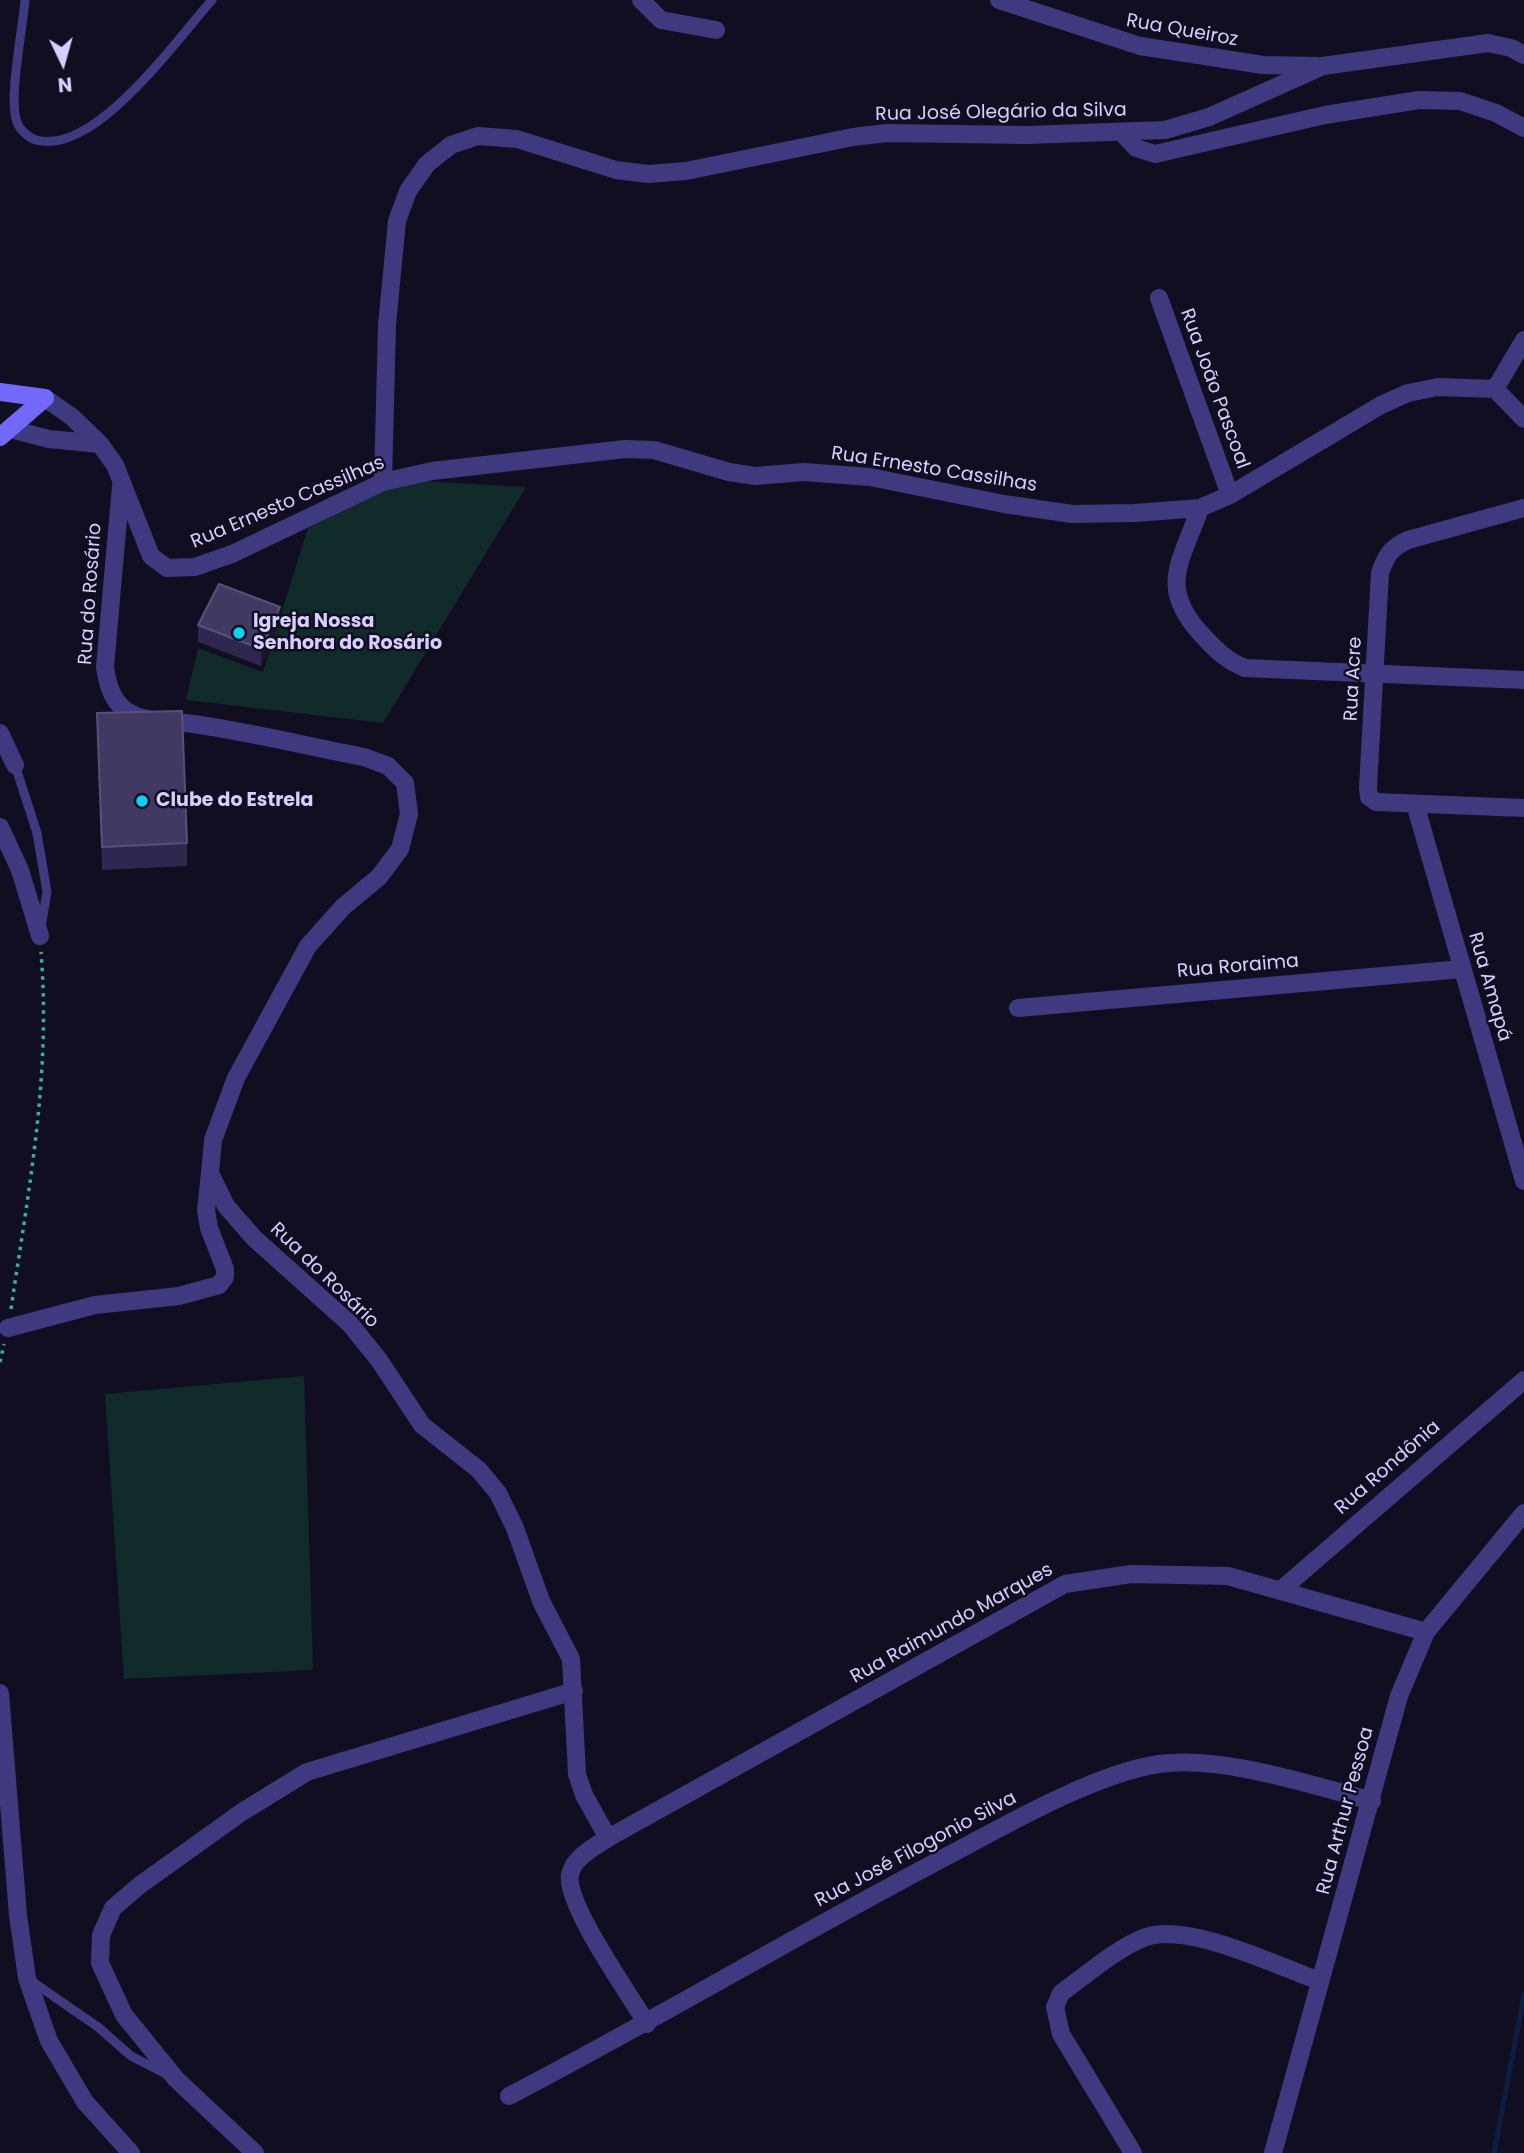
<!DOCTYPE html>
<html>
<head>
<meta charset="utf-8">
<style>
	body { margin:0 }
	#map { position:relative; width:1524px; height:2153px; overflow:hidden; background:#120e21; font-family:Poppins,sans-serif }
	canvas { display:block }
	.north { position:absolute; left:28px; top:28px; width:70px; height:70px; -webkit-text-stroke:5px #120e21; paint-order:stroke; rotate:175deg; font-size:19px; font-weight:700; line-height:28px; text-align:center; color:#d6cffe }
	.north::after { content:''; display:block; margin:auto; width:24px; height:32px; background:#d6cffe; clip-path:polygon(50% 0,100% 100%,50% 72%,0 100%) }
</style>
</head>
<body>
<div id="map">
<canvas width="1524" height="2153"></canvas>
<div class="north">N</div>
</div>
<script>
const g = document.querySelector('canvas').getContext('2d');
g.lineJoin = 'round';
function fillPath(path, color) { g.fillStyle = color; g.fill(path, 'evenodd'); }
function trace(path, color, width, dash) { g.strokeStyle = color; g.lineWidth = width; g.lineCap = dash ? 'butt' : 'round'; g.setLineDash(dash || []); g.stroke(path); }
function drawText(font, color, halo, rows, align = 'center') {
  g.font = font + ' Poppins,sans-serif'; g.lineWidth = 5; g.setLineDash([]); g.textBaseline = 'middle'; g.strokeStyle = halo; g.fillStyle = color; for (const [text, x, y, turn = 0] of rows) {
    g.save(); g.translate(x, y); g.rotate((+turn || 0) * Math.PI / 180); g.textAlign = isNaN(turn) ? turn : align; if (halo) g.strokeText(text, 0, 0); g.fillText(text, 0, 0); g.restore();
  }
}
fillPath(new Path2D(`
	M 403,480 L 526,487 L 383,723 L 186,700 L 198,648 L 263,672 L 308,528 Z
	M 304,1376 L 313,1670 L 124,1679 L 105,1394 Z`), '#112b2b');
trace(new Path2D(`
	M 1494,2153 L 1524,1995`), '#0d1e42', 5);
trace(new Path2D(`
	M 11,1309 C 29,1187 51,1075 41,952
	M 0,1362 L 4,1344`), '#31b0ad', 3.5, [3.5, 5]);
trace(new Path2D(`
	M 25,0 C 23,28 8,99 17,122 C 19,129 29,138 36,140 C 95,156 176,40 212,0
	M 15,765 L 37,833 L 47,892 L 41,927
	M 30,1980 L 98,2027 L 131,2056 L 168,2075`), '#3f3a7f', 9);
trace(new Path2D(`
	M 641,0 L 661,20 L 716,30
	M 999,0 L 1140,46 L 1263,65 L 1316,66
	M 1123,134 L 1136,148 L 1155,154 L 1325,115 L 1419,100 L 1460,101 L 1496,113 L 1524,128
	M 1159,298 L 1230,495
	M 1495,389 L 1524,340
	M 45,398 L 72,417 L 100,444 L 115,465 L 151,556 L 167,568 L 195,567 L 232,554 L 383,482 L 432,471 L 625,449 L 654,450 L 729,472 L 755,476 L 804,472 L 870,477 L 1004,504 L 1072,514 L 1135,513 L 1200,508 L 1230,495 L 1381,405 L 1408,393 L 1438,387 L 1495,389 L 1524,419
	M 10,429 L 49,439 L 100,444
	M 383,482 L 387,325 L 397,221 L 408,191 L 427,164 L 451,145 L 478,136 L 517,139 L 616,170 L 648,174 L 686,171 L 853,137 L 887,133 L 1027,135 L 1165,130 L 1209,117 L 1323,66 L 1488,43 L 1511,48 L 1524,55
	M 121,486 L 105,667 C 108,687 113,706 134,715 C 152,723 174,721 193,724 C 250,732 307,746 364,757 L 388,766 L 405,783 L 409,814 L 400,849 L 379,877 L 343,907 L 308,946 L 236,1078 L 213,1140 L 210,1173 L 226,1206 L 254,1238 L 350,1324 L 379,1360 L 422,1425 L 479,1470 L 498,1493 L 515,1528 L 541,1601 L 571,1659 L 577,1774 L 584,1795 L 608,1838
	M 1200,508 C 1181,563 1157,587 1203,636 C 1216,650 1227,661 1245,668 L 1524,680
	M 1524,508 L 1408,540 C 1391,548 1386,555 1380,573 L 1368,787 L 1369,797 L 1376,802 L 1524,808
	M 0,733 L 15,765
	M 1415,804 L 1524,1181
	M 0,827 L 20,870 L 40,936
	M 1018,1008 L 1462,969
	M 8,1328 L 95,1305 L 179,1296 L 219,1285 L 225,1277 L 225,1269 L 209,1228 L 206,1210 L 210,1173
	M 1282,1589 L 1524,1380
	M 0,1693 L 18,1915 L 27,1978 L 49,2041 L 85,2102 L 131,2153
	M 647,2024 C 630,1995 565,1904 570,1875 C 573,1857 595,1847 608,1838 L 1065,1584 L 1131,1574 L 1228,1576 L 1426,1632
	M 509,2096 C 659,2018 805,1930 955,1852 C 1011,1822 1097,1773 1159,1764 C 1222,1755 1311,1785 1372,1801
	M 255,2153 L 176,2079 L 124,2015 L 100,1963 L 101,1935 L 113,1908 L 140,1885 L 242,1812 L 307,1772 L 574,1691
	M 1133,2153 L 1061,2034 L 1055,2007 L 1061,1993 C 1085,1976 1118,1947 1146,1937 C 1188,1922 1277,1966 1320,1981
	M 1273,2153 L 1399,1696 L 1426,1632 L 1524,1513`), '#3f3a7f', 18);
trace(new Path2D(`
	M 0,392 L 45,398
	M 0,437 L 45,398`), '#7269fb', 18);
fillPath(new Path2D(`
	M 280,624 L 261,666 L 198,642 L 198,625 Z
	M 97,713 L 187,843 L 187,866 L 102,870 Z`), '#30274f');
fillPath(new Path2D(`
	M 280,607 L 280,624 L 261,666 L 261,649 Z`), '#1d1535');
const building = new Path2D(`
	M 219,584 L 280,607 L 261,649 L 198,625 Z
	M 182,711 L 187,843 L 102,847 L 97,713 Z`);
fillPath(building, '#423962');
trace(building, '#59507a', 2);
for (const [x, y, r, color] of [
	[239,633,7,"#06d2f3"],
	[142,801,7,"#06d2f3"]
]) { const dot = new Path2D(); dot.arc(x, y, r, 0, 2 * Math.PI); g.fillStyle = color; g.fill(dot); trace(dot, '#120e21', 2.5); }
drawText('19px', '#d6cffe', '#120e21', [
	["Rua Queiroz",1182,31,10],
	["Rua José Olegário da Silva",1001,113,-1],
	["Rua João Pascoal",1214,389,70],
	["Rua Ernesto Cassilhas",934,470,9],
	["Rua Ernesto Cassilhas",288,503,-23],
	["Rua do Rosário",91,594,-86],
	["Rua Acre",1354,679,-87],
	["Rua Roraima",1238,967,-5],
	["Rua Amapá",1489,987,74],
	["Rua do Rosário",324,1276,44],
	["Rua Rondônia",1388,1468,-41],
	["Rua Raimundo Marques",952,1624,-29],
	["Rua Arthur Pessoa",1346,1811,-75],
	["Rua José Filogonio Silva",916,1850,-28]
]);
drawText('bold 19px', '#d6cffe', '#120e21', [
	["Igreja Nossa",253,622],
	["Senhora do Rosário",253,644],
	["Clube do Estrela",156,801]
], 'left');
</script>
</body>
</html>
